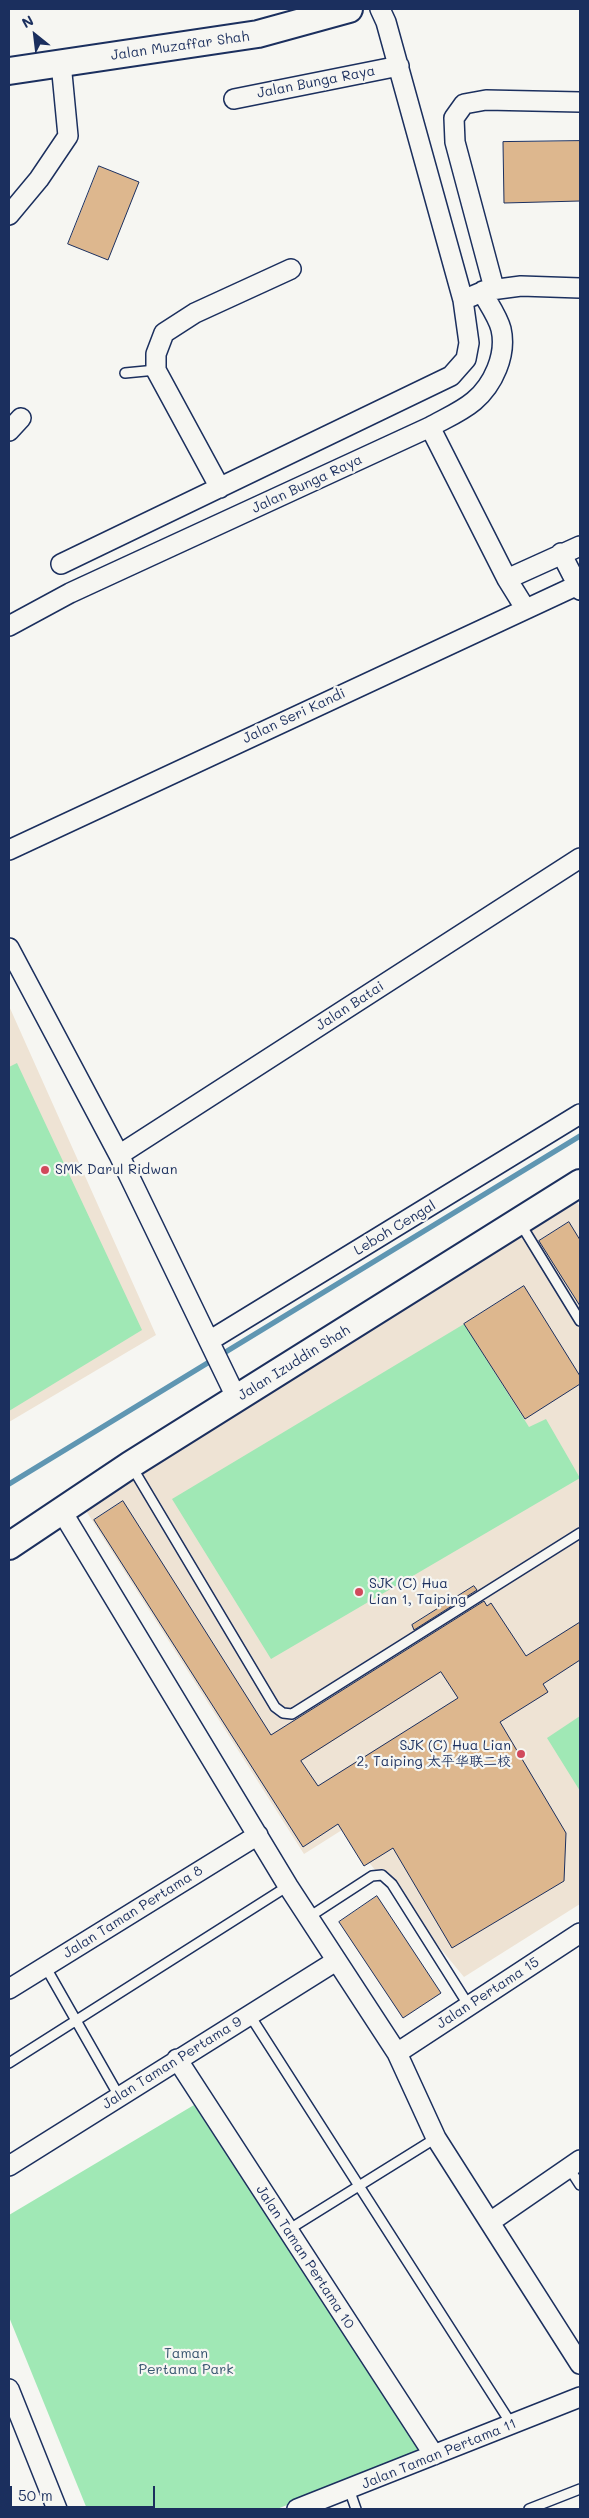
<!DOCTYPE html>
<html>
<head>
<meta charset="utf-8">
<style>
	body { margin:0 }
	#map { position:relative; width:589px; height:2518px; overflow:hidden; background:#f6f6f2; font-family:Mali,sans-serif }
	canvas { display:block }
	.frame { position:absolute; inset:0; border:10px solid #1b2f5e; pointer-events:none }
	.north { position:absolute; left:10px; top:10px; width:50px; height:50px; -webkit-text-stroke:4px #f6f6f2; paint-order:stroke; rotate:331deg; font-size:14px; font-weight:700; line-height:20px; text-align:center; color:#1b2f5e }
	.north::after { content:''; display:block; margin:auto; width:18px; height:22px; background:#1b2f5e; clip-path:polygon(50% 0,100% 100%,50% 72%,0 100%) }
	.scale { position:absolute; left:10px; top:2486px; width:145px; height:22px; box-sizing:border-box; border:2px solid #1b2f5e; border-top:0; padding-left:6px; font-size:15px; line-height:18px; white-space:nowrap; color:#1b2f5e; -webkit-text-stroke:4px #f6f6f2; paint-order:stroke }
</style>
</head>
<body>
<div id="map">
<canvas width="589" height="2518"></canvas>
<div class="frame"></div>
<div class="north">N</div>
<div class="scale">50 m</div>
</div>
<script>
const g = document.querySelector('canvas').getContext('2d');
g.lineJoin = 'round';
function fillPath(path, color) { g.fillStyle = color; g.fill(path, 'evenodd'); }
function trace(path, color, width, dash) { g.strokeStyle = color; g.lineWidth = width; g.lineCap = dash ? 'butt' : 'round'; g.setLineDash(dash || []); g.stroke(path); }
function drawText(font, color, halo, rows, align = 'center') {
  g.font = font + ' Mali,"LXGW WenKai TC",sans-serif'; g.lineWidth = 4.5; g.setLineDash([]); g.textBaseline = 'middle'; g.strokeStyle = halo; g.fillStyle = color; for (const [text, x, y, turn = 0] of rows) {
    g.save(); g.translate(x, y); g.rotate((+turn || 0) * Math.PI / 180); g.textAlign = isNaN(turn) ? turn : align; if (halo) g.strokeText(text, 0, 0); g.fillText(text, 0, 0); g.restore();
  }
}
fillPath(new Path2D(`
	M 9,1006 L 156,1335 L 9,1422 Z
	M 573,1195 L 580,1207 L 580,1904 L 464,1977 L 342,1830 L 304,1854 L 83,1506 Z`), '#eee3d4');
fillPath(new Path2D(`
	M 17,1063 L 142,1330 L 9,1411 L 9,1067 Z
	M 464,1324 L 529,1427 L 546,1419 L 580,1478 L 271,1659 L 172,1499 Z
	M 580,1716 L 580,1791 L 547,1738 Z
	M 194,2105 L 422,2452 L 277,2509 L 87,2509 L 9,2317 L 9,2215 Z`), '#a0e8b5');
trace(new Path2D(`
	M 9,1484 L 580,1136`), '#5f96b2', 5.5);
const building = new Path2D(`
	M 580,141 L 580,201 L 504,203 L 503,142 Z
	M 99,166 L 139,182 L 108,260 L 68,244 Z
	M 569,1222 L 580,1240 L 580,1306 L 539,1241 Z
	M 524,1286 L 580,1376 L 580,1384 L 525,1419 L 464,1324 Z
	M 123,1501 L 271,1735 L 484,1601 L 487,1606 L 491,1603 L 526,1656 L 580,1622 L 580,1660 L 543,1684 L 548,1692 L 500,1722 L 566,1833 L 564,1881 L 452,1948 L 393,1848 L 364,1866 L 338,1824 L 303,1847 L 94,1520 ZM 441,1672 L 458,1698 L 318,1786 L 301,1761 Z
	M 474,1586 L 477,1590 L 414,1630 L 412,1625 Z
	M 377,1896 L 441,1993 L 403,2018 L 339,1922 Z`);
fillPath(building, '#ddb78e');
trace(building, '#1b2f5e', 1);
const service = new Path2D(`
	M 125,373 L 156,370
	M 520,1223 L 580,1321
	M 132,1467 L 275,1707 L 283,1713 L 292,1714 L 580,1533
	M 309,1917 L 372,1876 L 382,1875 L 392,1884 L 469,2006
	M 45,1966 L 119,2096
	M 249,2014 L 512,2425
	M 9,2063 L 288,1886
	M 569,2168 L 580,2185
	M 288,2230 L 436,2138
	M 349,2489 L 356,2509
	M 529,2509 L 580,2489`);
const minor = new Path2D(`
	M 234,99 L 399,66
	M 9,215 L 39,179 L 68,136 L 61,63
	M 494,288 L 455,142 L 454,118 L 464,104 L 486,100 L 580,102
	M 483,291 L 521,286 L 580,288
	M 430,427 L 507,579 L 525,608
	M 9,431 L 21,418
	M 220,488 L 156,370 L 156,354 L 164,333 L 195,313 L 291,269
	M 561,553 L 580,590
	M 61,564 L 451,376 L 466,359 L 469,343 L 463,300 L 386,22 L 380,9
	M 507,579 L 580,546
	M 9,626 L 70,593 L 430,427 C 444,419 461,412 474,401 C 493,385 507,355 501,329 C 498,317 488,303 482,292 L 463,300
	M 9,850 L 580,584
	M 9,948 L 119,1155 L 237,1399
	M 119,1155 L 580,858
	M 209,1341 L 580,1114
	M 61,1510 L 288,1886 L 397,2053 L 436,2138 L 580,2364
	M 9,1989 L 258,1835
	M 397,2053 L 580,1933
	M 177,2059 L 434,2455
	M 9,2166 L 336,1961
	M 490,2222 L 580,2160
	M 9,2389 L 57,2509
	M 297,2509 L 580,2397`);
const secondary = new Path2D(`
	M 9,71 L 258,34 L 349,9
	M 9,1546 L 130,1465 L 580,1183`);
trace(service, '#1b2f5e', 12);
trace(minor, '#1b2f5e', 22);
trace(secondary, '#1b2f5e', 30);
trace(service, '#f6f6f2', 9);
trace(minor, '#f6f6f2', 19);
trace(secondary, '#f6f6f2', 26);
for (const [x, y, r, color] of [
	[45,1170,5,"#d1495b"],
	[359,1592,5,"#d1495b"],
	[521,1754,5,"#d1495b"]
]) { const dot = new Path2D(); dot.arc(x, y, r, 0, 2 * Math.PI); g.fillStyle = color; g.fill(dot); trace(dot, '#f6f6f2', 2); }
drawText('14px', '#1b2f5e', '#f6f6f2', [
	["Jalan Muzaffar Shah",180,46,-8],
	["Jalan Bunga Raya",316,82,-11],
	["Jalan Bunga Raya",307,484,-25],
	["Jalan Seri Kandi",294,716,-25],
	["Jalan Batai",350,1006,-33],
	["Leboh Cengal",395,1228,-31],
	["Jalan Izuddin Shah",294,1363,-32],
	["Jalan Taman Pertama 8",133,1912,-32],
	["Jalan Pertama 15",488,1993,-33],
	["Jalan Taman Pertama 9",172,2063,-32],
	["Jalan Taman Pertama 10",305,2257,57],
	["Jalan Taman Pertama 11",439,2454,-22]
]);
drawText('14px', '#1b2f5e', '#f6f6f2', [
	["SMK Darul Ridwan",55,1170],
	["SJK (C) Hua",369,1584],
	["Lian 1, Taiping",369,1600],
	["SJK (C) Hua Lian",511,1746,"right"],
	["2, Taiping 太平华联二校",511,1762,"right"]
], 'left');
drawText('14px', '#36546f', '#f6f6f2', [
	["Taman",186,2354],
	["Pertama Park",186,2370]
]);
</script>
</body>
</html>
